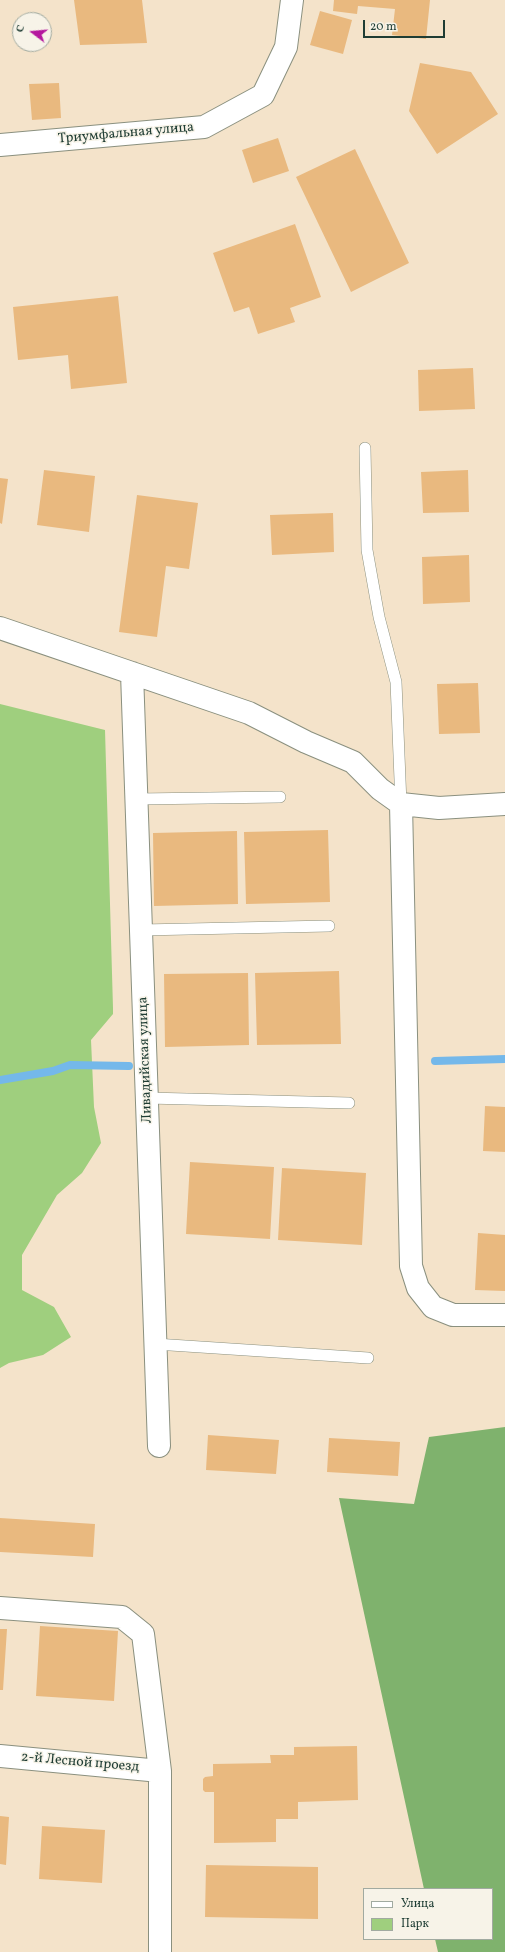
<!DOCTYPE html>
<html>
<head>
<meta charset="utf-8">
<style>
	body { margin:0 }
	#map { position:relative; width:505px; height:1952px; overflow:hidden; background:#f4e3ca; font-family:Vollkorn,serif }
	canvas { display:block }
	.legend { position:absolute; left:363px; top:1888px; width:130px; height:52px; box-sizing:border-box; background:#f7f3e8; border:1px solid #a1aaa0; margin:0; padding:5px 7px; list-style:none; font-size:12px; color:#1f3d34 }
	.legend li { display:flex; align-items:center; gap:8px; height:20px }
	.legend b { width:20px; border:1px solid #a1aaa0 }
	.north { position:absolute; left:12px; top:12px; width:40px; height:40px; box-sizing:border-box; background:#f7f3e8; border:1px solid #a1aaa0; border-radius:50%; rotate:286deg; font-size:11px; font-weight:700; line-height:16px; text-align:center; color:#1f3d34 }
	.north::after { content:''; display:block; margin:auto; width:14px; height:18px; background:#b5179e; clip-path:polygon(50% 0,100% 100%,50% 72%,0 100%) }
	.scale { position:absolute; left:363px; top:20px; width:82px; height:18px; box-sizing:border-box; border:2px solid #1f3d34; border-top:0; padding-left:5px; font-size:12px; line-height:14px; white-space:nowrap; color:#1f3d34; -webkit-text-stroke:3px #f7f3e8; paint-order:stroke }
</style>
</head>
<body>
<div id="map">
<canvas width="505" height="1952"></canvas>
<ul class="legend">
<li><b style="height:5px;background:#fff"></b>Улица</li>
<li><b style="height:11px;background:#9fcf7e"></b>Парк</li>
</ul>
<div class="north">С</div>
<div class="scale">20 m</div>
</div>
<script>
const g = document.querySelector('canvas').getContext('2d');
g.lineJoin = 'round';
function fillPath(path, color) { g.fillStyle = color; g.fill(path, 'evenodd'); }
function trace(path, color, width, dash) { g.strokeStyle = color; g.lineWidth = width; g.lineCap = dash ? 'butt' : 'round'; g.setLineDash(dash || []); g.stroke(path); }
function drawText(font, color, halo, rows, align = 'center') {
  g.font = font + ' Vollkorn,serif'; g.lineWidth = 3; g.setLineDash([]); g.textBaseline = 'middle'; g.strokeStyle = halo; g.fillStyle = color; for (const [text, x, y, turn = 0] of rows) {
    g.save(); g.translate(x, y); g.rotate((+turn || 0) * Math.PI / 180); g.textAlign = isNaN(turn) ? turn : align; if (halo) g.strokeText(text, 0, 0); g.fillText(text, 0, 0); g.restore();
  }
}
fillPath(new Path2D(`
	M 0,704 L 105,730 L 113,1008 L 113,1014 L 91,1040 L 94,1107 L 101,1143 L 82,1173 L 57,1195 L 22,1255 L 22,1290 L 54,1307 L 71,1337 L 43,1355 L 9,1363 L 0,1368 Z`), '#9fcf7e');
fillPath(new Path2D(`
	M 505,1427 L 505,1952 L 438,1952 L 435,1939 L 492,1939 L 492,1889 L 424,1889 L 339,1498 L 414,1504 L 429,1437 Z`), '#7fb26d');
trace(new Path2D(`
	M 435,1061 L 505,1059
	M 0,1080 L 53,1071 L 70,1065 L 129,1066`), '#74b8ea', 8);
fillPath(new Path2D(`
	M 74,0 L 142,0 L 147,43 L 80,45 Z
	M 334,0 L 430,0 L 426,39 L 392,35 L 395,9 L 358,6 L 357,14 L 333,11 Z
	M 320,11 L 352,20 L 343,54 L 310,45 Z
	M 420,63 L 471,72 L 498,114 L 437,154 L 409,111 Z
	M 59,83 L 61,118 L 32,120 L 29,84 Z
	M 278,138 L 289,171 L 253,183 L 242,150 Z
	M 355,149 L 409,263 L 351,292 L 296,177 Z
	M 295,224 L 321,297 L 290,308 L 295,322 L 258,334 L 249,307 L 234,312 L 213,253 Z
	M 118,296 L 127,383 L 71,389 L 68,355 L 18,360 L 13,307 Z
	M 473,368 L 475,409 L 419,411 L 418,370 Z
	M 44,470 L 95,476 L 89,532 L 37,525 Z
	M 468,470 L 469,512 L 423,513 L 421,472 Z
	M 0,478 L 8,479 L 2,524 L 0,523 Z
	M 137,495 L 198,503 L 189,569 L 166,566 L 157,637 L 119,632 Z
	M 333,513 L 334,552 L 272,555 L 270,515 Z
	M 469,555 L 470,602 L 423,604 L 422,557 Z
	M 478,683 L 480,733 L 439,734 L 437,684 Z
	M 328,830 L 330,902 L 246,904 L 244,832 Z
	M 237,831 L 238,904 L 154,906 L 153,833 Z
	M 339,971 L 341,1044 L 257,1045 L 255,973 Z
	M 248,973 L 249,1045 L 165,1047 L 164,974 Z
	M 485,1106 L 505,1107 L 505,1152 L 483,1151 Z
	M 190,1162 L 274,1167 L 270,1239 L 186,1234 Z
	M 282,1168 L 366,1173 L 362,1245 L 278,1240 Z
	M 478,1233 L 505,1235 L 505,1291 L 475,1290 Z
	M 208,1435 L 279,1440 L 276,1474 L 206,1470 Z
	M 329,1438 L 400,1442 L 398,1476 L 327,1472 Z
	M 0,1518 L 95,1524 L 93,1557 L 0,1552 Z
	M 40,1626 L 118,1631 L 114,1701 L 36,1696 Z
	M 0,1629 L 7,1629 L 3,1690 L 0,1690 Z
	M 357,1746 L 358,1800 L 298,1802 L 298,1819 L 276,1819 L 276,1842 L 214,1843 L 214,1792 L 205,1792 L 203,1790 L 203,1779 L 205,1777 L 213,1776 L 213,1764 L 271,1763 L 270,1755 L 294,1755 L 294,1747 Z
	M 0,1816 L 9,1817 L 6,1865 L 0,1864 Z
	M 42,1826 L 105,1830 L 102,1883 L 39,1879 Z
	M 206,1865 L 318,1867 L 318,1919 L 205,1917 Z`), '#e9b97f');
const service = new Path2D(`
	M 365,448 L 367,550 L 379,617 L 396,682 L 401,804
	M 138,799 L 280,797
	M 142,930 L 329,926
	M 147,1098 L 349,1103
	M 155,1344 L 368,1358`);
const minor = new Path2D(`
	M 0,145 L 204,127 L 263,95 L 286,47 L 292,0
	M 0,628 L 249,713 L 306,742 L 353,762 L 380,789 L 401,804 L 439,808 L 505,804
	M 132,673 L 159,1446
	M 401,804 L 411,1266 L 418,1288 L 433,1307 L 453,1315 L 505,1315
	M 0,1608 L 122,1617 L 143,1634 L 160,1771 L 160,1952
	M 0,1756 L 160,1771`);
trace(service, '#8a907f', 12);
trace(minor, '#8a907f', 24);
trace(service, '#fff', 11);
trace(minor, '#fff', 22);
drawText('14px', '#1f3d34', '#f7f3e8', [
	["Триумфальная улица",126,134,-5],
	["Ливадийская улица",146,1060,-92],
	["2-й Лесной проезд",80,1763,5]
]);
</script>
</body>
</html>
